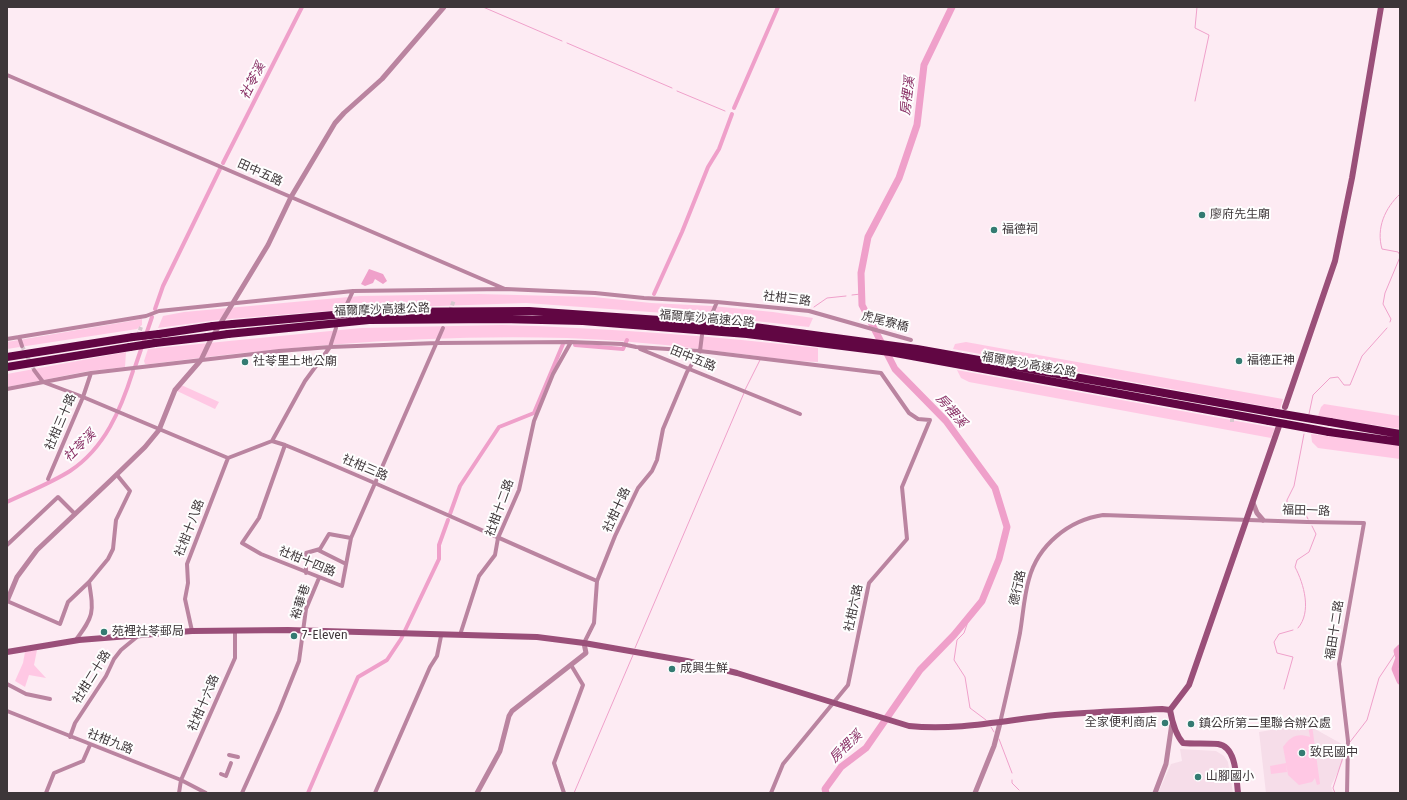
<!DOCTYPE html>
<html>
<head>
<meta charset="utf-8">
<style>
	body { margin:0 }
	#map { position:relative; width:1407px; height:800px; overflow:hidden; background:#fdebf3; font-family:"Fira Sans",sans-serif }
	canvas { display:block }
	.frame { position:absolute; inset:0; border:8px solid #3d3639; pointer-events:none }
</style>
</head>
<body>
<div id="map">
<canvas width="1407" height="800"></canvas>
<div class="frame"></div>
</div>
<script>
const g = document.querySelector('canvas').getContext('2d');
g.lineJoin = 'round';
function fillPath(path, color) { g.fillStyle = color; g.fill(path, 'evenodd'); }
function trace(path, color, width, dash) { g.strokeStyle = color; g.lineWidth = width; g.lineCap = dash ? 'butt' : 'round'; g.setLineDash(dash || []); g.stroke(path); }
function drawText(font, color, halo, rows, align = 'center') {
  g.font = font + ' "Fira Sans","Noto Sans TC",sans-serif'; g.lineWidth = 4; g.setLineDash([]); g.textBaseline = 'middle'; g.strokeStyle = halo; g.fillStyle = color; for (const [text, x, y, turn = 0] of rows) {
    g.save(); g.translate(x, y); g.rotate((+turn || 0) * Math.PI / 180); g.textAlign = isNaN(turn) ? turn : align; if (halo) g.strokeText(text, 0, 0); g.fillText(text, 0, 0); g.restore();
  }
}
fillPath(new Path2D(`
	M 1306,724 L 1342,744 L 1343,761 L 1331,786 L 1333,793 L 1266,793 L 1259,732 Z
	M 1180,749 L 1216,751 L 1224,756 L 1228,762 L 1233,793 L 1158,793 L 1171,764 L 1182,761 Z`), '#f6dde9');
fillPath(new Path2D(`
	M 479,294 L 594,297 L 651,303 L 712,306 L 773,312 L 813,318 L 809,327 L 720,317 L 526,303 L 352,309 L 217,320 L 158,328 L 163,316 L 184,312 L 360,296 Z
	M 142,319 L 142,325 L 137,329 L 7,349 L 7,342 Z
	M 502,325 C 608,328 713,336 818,348 L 818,362 C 787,361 755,355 724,352 C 672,345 619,340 567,338 C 428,334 288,346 150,364 L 145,364 L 144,361 L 148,349 L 361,328 Z
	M 966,342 L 1283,399 L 1280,409 L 953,349 L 955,344 Z
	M 126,352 L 125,367 L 89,371 L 7,387 L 7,374 Z
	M 957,370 L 1275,428 L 1271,438 L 969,382 L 961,378 Z
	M 179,384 L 219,402 L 215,409 L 175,390 Z
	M 1324,404 L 1400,416 L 1400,429 L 1318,416 L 1321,407 Z
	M 1311,434 L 1400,446 L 1400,459 L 1318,448 L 1312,442 Z
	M 37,650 L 34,665 L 46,678 L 29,675 L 25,687 L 15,681 L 23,663 L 25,652 Z
	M 1312,725 L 1320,784 L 1317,785 L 1315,778 L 1312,782 L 1299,785 L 1288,775 L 1286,764 L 1287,772 L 1271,774 L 1270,766 L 1286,763 L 1283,747 C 1291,736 1297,733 1310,737 L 1308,726 Z`), '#ffc8e4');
fillPath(new Path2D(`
	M 369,269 L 383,274 L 387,281 L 383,284 L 375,279 L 373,283 L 365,286 L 361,284 Z`), '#efa0ca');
trace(new Path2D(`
	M 483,7 L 562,41
	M 567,43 L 672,88
	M 677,91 L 725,111
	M 1195,101 L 1209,35 L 1195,28 L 1197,7
	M 731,114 L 732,114
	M 1400,194 C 1385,208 1376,228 1382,249 L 1398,252 L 1400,255
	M 852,295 L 861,294
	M 814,307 L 827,298 L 846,296
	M 1390,322 L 1391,319 L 1383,304 L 1385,293 L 1400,257
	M 745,390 L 760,360
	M 1309,414 L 1313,395 L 1330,378 L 1338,377 L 1344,385 L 1350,385 L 1362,356 L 1387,328
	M 1304,434 L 1294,486 L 1287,500 L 1287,504 L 1306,515 L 1308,519
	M 970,616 L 964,633 L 957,640 L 954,660 L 965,677 L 970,708 L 986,720
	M 1298,628 C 1312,612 1304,584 1295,567 L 1297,560 L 1309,552 L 1316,534 L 1312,526
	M 635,648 L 744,393
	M 1284,689 L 1293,657 L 1277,653 L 1274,642 L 1279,634 L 1293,630
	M 991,727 L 994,732
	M 999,739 L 1012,773
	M 1350,742 L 1367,720 L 1379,678 L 1397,651
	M 1012,780 L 1012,783 L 1019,790
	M 574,793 L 633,655
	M 1335,793 L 1333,788 L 1346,748`), '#efa0ca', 1);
trace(new Path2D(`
	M 734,108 L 778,7
	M 223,163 L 302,7
	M 654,294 L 682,232 L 708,167 L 719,149 L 732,114
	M 155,309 L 163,286 L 220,169
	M 575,345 L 623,349 L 627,340
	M 135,367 L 152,317
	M 7,502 C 28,492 51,483 70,471 C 105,448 121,409 133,371
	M 450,514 L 460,486 L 499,427 L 534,413 L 563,344
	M 308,793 L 358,677 L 387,660 L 401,639 L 439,559 L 439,545 L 448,520`), '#efa0ca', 4);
trace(new Path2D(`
	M 1400,648 L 1397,651 L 1399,658 L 1395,669 L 1400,681
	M 826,793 L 825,789 L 841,767 L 866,748 L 920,670 L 954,635 L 982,601 L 999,559 L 1007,527 L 995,488 L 946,421 L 895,369 L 862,305 L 861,273 L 868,237 L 899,178 L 917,125 L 924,65 L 952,7`), '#efa0ca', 7);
trace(new Path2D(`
	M 450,311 L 454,300
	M 138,336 L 141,327
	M 22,346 L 34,370
	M 1232,413 L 1232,422`), '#d7c7ce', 4, [4, 2]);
trace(new Path2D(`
	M 7,75 L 505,289
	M 717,302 L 809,311 L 911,340
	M 346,306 L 353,291
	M 19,337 L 22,346
	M 7,339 L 146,316 L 159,311 L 353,291 L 506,289 L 595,293 L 644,298 L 717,302 L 711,316
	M 640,349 L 800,414
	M 34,370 L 43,382 L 83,397 L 228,458 L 272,441 L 285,445 C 390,488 493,536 597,581
	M 7,389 L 91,373 L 279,351 L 330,347 L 437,343 L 571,342 L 622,344 L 636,347 L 700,351 L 881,373 L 909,413 L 918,419 L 930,420 L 902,487 L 907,539 L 869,583 L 848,685 L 783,764 L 771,793
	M 272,441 L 305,381 L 330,347 L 336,328
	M 285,445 L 259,518 L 242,543 L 261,554 L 342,586 L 351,538 L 443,328
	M 48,479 L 83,397 L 91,373
	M 7,545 L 58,497 L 75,514
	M 318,550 L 346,564
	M 306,573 L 306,553 L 320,549 L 329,534 L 351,538
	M 7,601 L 60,624 L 68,602 L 89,582 L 108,559 L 113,549 L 116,520 L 130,491 L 117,475
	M 192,631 L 185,599 L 188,583 L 187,564 L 228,458
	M 460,635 L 479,576 L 495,555 L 498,538 L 519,490 L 534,421 L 553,374 L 571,342
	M 75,641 C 94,616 94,613 89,582
	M 584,643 L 594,623 L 597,581 L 615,536 L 638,488 L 652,471 L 657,460 L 663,429 L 687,372 L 700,351 L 702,335
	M 7,684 L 26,694 L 50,699
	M 7,711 L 181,780 L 206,793
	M 1000,723 C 1007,693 1014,663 1020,633 C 1023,615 1024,596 1029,579 C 1038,545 1069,520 1103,515 L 1307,522 L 1364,523 L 1339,664 L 1348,741 L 1347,793
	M 70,737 L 75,723 L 106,676 L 114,659 L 121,650 L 138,636
	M 229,755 L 238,757
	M 221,774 L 226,776 L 231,763
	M 46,793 L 54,773 L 83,761 L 90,745
	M 179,793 L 181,780 L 235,658 L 235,631
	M 242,793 L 279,711 L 299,661 L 306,609 L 319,578
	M 375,793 L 430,667 L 437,656 L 441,636
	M 564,793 L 554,763 L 583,685 L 571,665`), '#ba84a0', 4);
trace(new Path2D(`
	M 1253,503 L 1257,513 L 1263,520
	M 7,601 L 17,577 L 37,550 L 111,480 L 145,447 L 159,430 L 175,390 L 201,360 L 211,339 L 268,245 L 291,197 L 335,123 L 344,113 L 382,79 L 444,7
	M 477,793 L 500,751 L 509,716 L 512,711 L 586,653 L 584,643
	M 975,793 L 994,746 L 1000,723
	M 1155,793 L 1166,764 L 1172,723`), '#ba84a0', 5);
trace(new Path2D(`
	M 1285,407 L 1335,261 L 1352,178 L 1381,7
	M 7,652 L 79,640 L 192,631 L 288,630 L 537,637 L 584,643 L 687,661 L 737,673 L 909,726 C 958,731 1006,720 1055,715 C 1090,712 1126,711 1162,709 L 1170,710
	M 1238,793 C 1236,778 1237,747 1218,744 C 1206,743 1194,744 1183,743 C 1175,734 1172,721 1170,710 L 1189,685 L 1279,426`), '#9a4f79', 6);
trace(new Path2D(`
	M 233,324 L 367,312 L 529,311 L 747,326 L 917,349 L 1271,412
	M 159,334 L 213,326
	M 228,334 L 369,320 L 501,319 L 583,321 L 747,334 L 890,352 L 1269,421
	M 155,343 L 207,337
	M 7,357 L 133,337
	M 7,367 L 130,347
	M 1330,422 L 1400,434
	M 1329,432 L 1400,442`), '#610643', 8);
trace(new Path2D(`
	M 213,326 L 233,324
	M 133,337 L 159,334
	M 207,337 L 228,334
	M 130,347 L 155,343
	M 1271,412 L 1330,422
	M 1269,421 L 1329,432`), '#610643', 8);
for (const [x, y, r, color] of [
	[1202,215,4,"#347b72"],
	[994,230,4,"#347b72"],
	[1239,361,4,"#347b72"],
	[245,362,4,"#347b72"],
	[104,632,4,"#347b72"],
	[294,636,4,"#347b72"],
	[672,669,4,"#347b72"],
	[1165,723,4,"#347b72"],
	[1191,724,4,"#347b72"],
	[1302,753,4,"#347b72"],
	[1198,777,4,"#347b72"]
]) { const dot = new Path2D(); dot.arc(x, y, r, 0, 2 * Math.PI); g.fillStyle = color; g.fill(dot); trace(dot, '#fefefe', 1.5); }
drawText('12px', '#3d3639', '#fefefe', [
	["田中五路",260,173,24],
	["社柑三路",787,299,7],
	["福爾摩沙高速公路",382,310,-2],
	["福爾摩沙高速公路",707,319,5],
	["虎尾寮橋",885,322,15],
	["田中五路",693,359,22],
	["福爾摩沙高速公路",1029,365,10],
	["社柑三十路",61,422,-67],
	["社柑三路",365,468,23],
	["社柑十二路",500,508,-70],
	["社柑十路",617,510,-65],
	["福田一路",1306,511,2],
	["社柑十八路",190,528,-69],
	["社柑十四路",307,562,22],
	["德行路",1018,588,-77],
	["裕華巷",301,602,-72],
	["社柑六路",854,608,-78],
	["福田十二路",1335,630,-81],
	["社柑二十路",92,677,-58],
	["社柑十六路",204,703,-67],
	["社柑九路",110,742,21]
]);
drawText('12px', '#3d3639', '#fefefe', [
	["廖府先生廟",1210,215],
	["福德祠",1002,230],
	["福德正神",1247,361],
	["社苓里土地公廟",253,362],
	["苑裡社苓郵局",112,632],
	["7-Eleven",302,636],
	["成興生鮮",680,669],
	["全家便利商店",1157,723,"right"],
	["鎮公所第二里聯合辦公處",1199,724],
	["致民國中",1310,753],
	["山腳國小",1206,777]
], 'left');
drawText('italic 13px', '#892f65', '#fefefe', [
	["社苓溪",253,81,-63],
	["房裡溪",908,96,-83],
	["房裡溪",951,411,49],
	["社苓溪",80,446,-45],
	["房裡溪",846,747,-44]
]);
</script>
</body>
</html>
